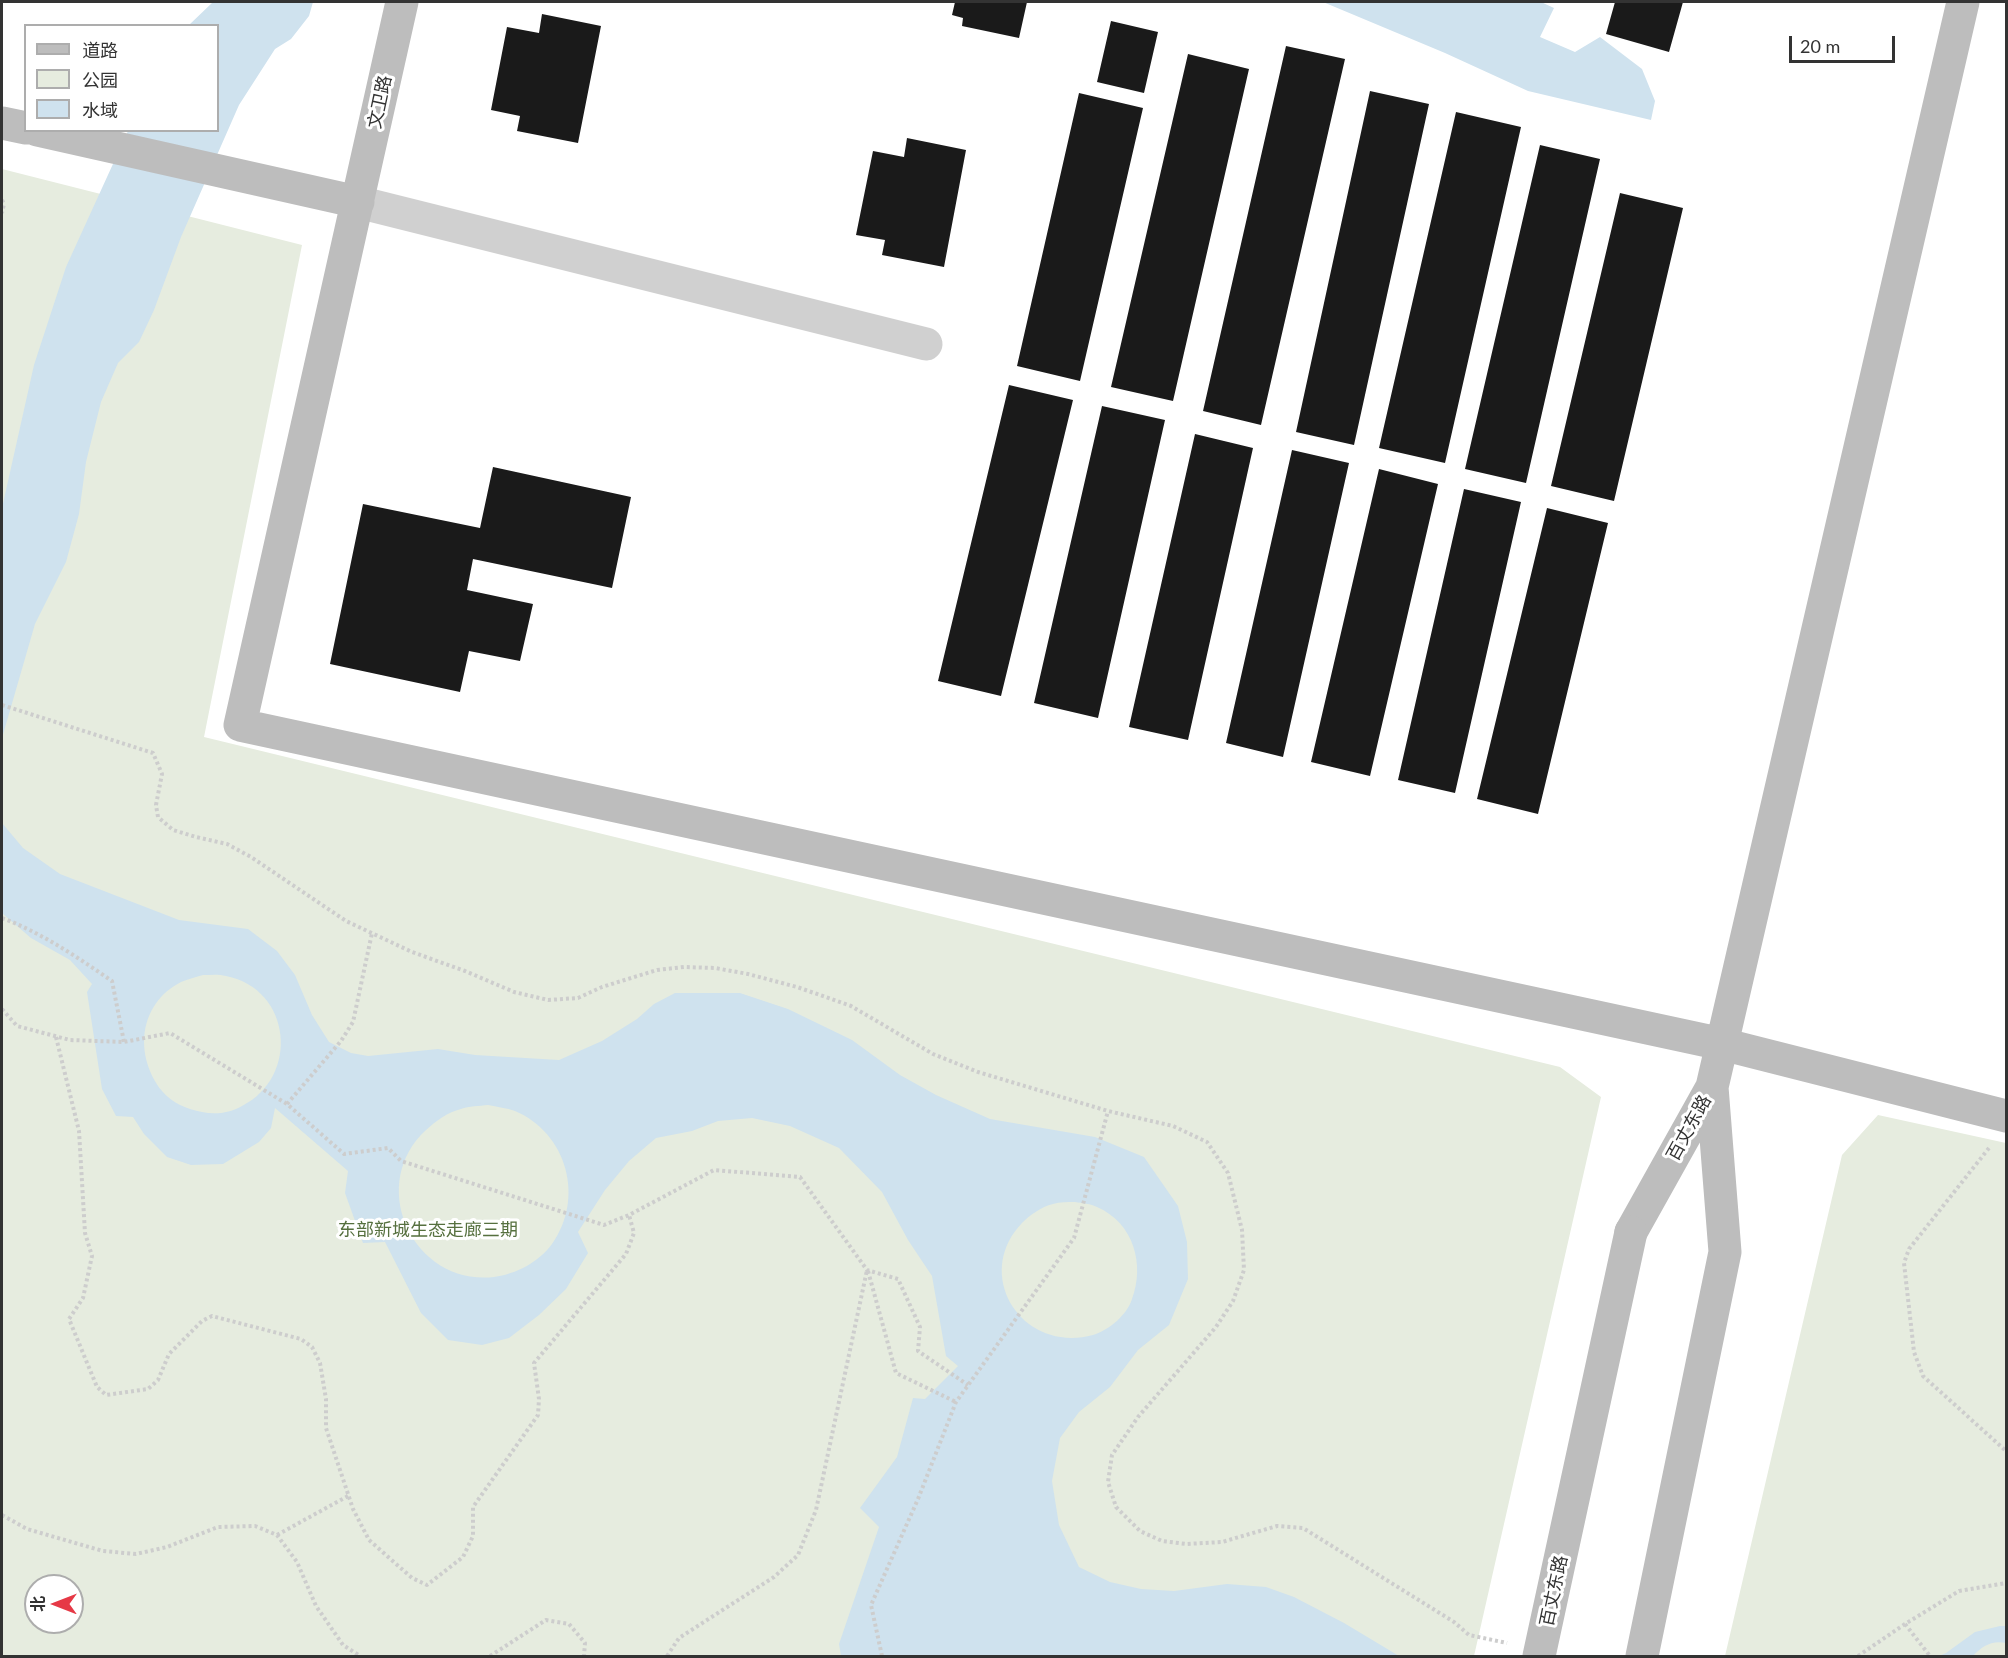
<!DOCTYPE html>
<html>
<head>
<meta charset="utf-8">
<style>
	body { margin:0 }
	#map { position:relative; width:2008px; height:1658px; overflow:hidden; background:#fff; font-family:Lato,"Noto Sans SC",sans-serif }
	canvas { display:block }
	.frame { position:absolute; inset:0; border:3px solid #333; pointer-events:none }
	.legend { position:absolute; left:24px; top:24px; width:195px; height:108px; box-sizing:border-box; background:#fff; border:2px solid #adadad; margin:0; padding:8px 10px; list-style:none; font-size:18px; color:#333 }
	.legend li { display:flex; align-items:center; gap:12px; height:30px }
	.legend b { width:30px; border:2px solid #adadad }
	.north { position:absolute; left:24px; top:1574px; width:60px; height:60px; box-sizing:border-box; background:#fff; border:2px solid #adadad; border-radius:50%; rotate:270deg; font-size:16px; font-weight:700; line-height:24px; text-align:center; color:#333 }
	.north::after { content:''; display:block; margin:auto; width:21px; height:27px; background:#e63946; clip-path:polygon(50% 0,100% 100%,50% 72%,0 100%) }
	.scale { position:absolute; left:1789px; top:36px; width:106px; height:27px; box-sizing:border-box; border:3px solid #333; border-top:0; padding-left:8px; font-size:18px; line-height:21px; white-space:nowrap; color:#333; -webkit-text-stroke:4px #fff; paint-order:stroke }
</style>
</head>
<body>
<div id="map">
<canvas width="2008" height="1658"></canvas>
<div class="frame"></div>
<ul class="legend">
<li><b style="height:8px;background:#bdbdbd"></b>道路</li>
<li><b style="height:16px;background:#e6ecdf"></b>公园</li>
<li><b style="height:16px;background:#cfe2ee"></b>水域</li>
</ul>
<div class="north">北</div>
<div class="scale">20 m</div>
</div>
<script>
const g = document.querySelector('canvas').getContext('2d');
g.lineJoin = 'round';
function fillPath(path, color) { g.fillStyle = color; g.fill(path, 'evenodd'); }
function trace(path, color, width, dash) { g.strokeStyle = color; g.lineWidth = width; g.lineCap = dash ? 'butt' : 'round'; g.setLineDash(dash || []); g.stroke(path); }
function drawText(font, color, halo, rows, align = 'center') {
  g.font = font + ' Lato,"Noto Sans SC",sans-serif'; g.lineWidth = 6; g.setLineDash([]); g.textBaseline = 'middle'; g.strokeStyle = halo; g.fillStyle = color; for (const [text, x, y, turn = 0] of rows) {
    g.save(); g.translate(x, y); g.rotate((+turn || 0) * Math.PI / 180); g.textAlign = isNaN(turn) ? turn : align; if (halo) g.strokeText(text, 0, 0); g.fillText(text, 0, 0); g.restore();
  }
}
fillPath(new Path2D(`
	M 2,169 L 302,245 L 204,737 L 1560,1067 L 1601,1097 L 1474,1656 L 2,1656 ZM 36,1586 L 72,1586 L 72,1622 L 36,1622 Z
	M 1878,1115 L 2006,1143 L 2006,1656 L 1725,1656 L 1842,1155 Z`), '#e6ecdf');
fillPath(new Path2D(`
	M 213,2 L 313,2 L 309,16 L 291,39 L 275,49 L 239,105 L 181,237 L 154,310 L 139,342 L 118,363 L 101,402 L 86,462 L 79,514 L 66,562 L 35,624 L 2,738 L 2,508 L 34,365 L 66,267 L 128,131 L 218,130 L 218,26 L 189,25 Z
	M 1323,2 L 1541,2 L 1554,8 L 1540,37 L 1575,52 L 1600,37 L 1642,69 L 1655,101 L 1651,120 L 1528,91 L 1445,53 Z
	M 2,823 L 23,848 L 60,874 L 179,920 L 248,929 L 277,951 L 295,975 L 312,1015 L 329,1042 L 351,1053 L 368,1056 L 438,1049 L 475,1055 L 559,1060 L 602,1041 L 637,1019 L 654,1004 L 675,993 L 740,993 L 788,1009 L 852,1040 L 900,1075 L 936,1095 L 990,1119 L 1095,1137 L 1144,1157 L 1178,1206 L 1187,1242 L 1188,1279 L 1169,1325 L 1138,1350 L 1110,1387 L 1079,1412 L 1060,1438 L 1052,1481 L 1059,1525 L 1079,1567 L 1110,1582 L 1141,1589 L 1174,1591 L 1227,1584 L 1266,1587 L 1294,1597 L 1344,1623 L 1399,1656 L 841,1656 L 839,1644 L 879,1527 L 860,1508 L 897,1457 L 913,1398 L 925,1399 L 958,1366 L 946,1356 L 932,1276 L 908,1240 L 882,1192 L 839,1148 L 790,1126 L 752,1118 L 718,1121 L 692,1131 L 656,1138 L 629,1161 L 605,1190 L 578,1232 L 588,1253 L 566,1289 L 539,1315 L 509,1338 L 482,1345 L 448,1340 L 421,1313 L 385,1242 L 363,1243 L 345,1193 L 348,1171 L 275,1108 L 271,1128 L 259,1142 L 223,1164 L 191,1165 L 167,1157 L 144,1134 L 133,1117 L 116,1116 L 102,1089 L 87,992 L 92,984 L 70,960 L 31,938 L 2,913 ZM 203,975 C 210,975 219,974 226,976 C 292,989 300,1077 242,1106 C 230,1113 215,1115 202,1112 C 187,1109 172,1103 162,1091 C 134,1056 138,1004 181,982 C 188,979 196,977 203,975 ZM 488,1105 C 497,1107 507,1108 515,1111 C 567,1133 585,1198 552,1244 C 539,1262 516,1274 494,1277 C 413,1286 366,1185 426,1130 C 436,1121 448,1112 461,1109 C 469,1106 479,1106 488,1105 ZM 1075,1202 C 1082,1203 1091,1204 1097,1207 C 1134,1223 1145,1265 1132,1299 C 1127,1315 1109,1330 1093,1335 C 1022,1354 972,1275 1022,1223 C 1030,1215 1041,1207 1053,1204 C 1060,1202 1068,1202 1075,1202 Z
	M 2000,1626 L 2006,1626 L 2006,1643 C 1992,1640 1982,1646 1973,1656 L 1939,1656 L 1946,1653 L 1975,1632 Z`), '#cfe2ee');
fillPath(new Path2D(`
	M 955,2 L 1027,2 L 1019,38 L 962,26 L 963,18 L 952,15 Z
	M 1615,2 L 1683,2 L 1669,52 L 1606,34 Z
	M 542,14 L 601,26 L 578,143 L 517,131 L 520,116 L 491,110 L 507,27 L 539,33 Z
	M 1111,21 L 1158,32 L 1144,93 L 1097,82 Z
	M 1286,46 L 1345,59 L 1261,425 L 1203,411 Z
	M 1188,54 L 1249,69 L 1173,401 L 1111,387 Z
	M 1370,91 L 1429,104 L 1354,445 L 1296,432 Z
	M 1079,93 L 1143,108 L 1080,381 L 1017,366 Z
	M 1456,112 L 1521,127 L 1445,463 L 1379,448 Z
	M 907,138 L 966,150 L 944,267 L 882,255 L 885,240 L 856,235 L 873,151 L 904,157 Z
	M 1540,145 L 1600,159 L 1526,483 L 1465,469 Z
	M 1620,193 L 1683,208 L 1614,501 L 1551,486 Z
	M 1009,385 L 1073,400 L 1001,696 L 938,681 Z
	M 1102,406 L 1165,420 L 1098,718 L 1034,703 Z
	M 1195,434 L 1253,448 L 1188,740 L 1129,727 Z
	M 1292,450 L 1349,463 L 1283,757 L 1226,743 Z
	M 493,467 L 631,497 L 612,588 L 473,559 L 467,590 L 533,604 L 520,661 L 469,651 L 460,692 L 330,664 L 363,504 L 480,528 Z
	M 1379,469 L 1438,484 L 1370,776 L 1311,762 Z
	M 1464,489 L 1521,502 L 1455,793 L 1398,780 Z
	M 1547,508 L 1608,523 L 1538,814 L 1477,799 Z`), '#1a1a1a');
trace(new Path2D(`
	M 2,200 L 4,204 L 2,213
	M 2,705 L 153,753 L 162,774 L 156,805 L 158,817 L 173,830 L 196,837 L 227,844 L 251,857 L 346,921 L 412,952 L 465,971 L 514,992 L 548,1000 L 578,998 L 602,987 L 657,970 L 684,967 L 715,968 L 748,974 L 797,987 L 851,1006 L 933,1054 L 978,1072 L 1108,1111 L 1173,1126 L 1207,1142 L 1228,1173 L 1242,1230 L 1244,1270 L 1233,1301 L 1216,1327 L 1138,1417 L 1112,1455 L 1108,1482 L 1116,1507 L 1140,1531 L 1162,1541 L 1186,1544 L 1222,1542 L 1277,1526 L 1303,1528 L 1454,1622 L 1469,1635 L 1507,1643
	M 2,918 C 42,933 77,957 112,981 L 124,1042
	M 2,1009 L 17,1026 L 70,1040 L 124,1042 L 170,1033 L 287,1104 L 344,1154 L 388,1148 L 401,1161 L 604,1225 L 629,1215 L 714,1170 L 800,1177 L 867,1270 L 898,1279 L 920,1327 L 918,1351 L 968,1385
	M 56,1037 L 79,1131 L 85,1233 L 92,1256 L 83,1298 L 69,1319 L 97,1387 L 106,1395 L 148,1389 L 158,1380 L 169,1354 L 202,1321 L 212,1316 L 301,1339 L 312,1347 L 320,1363 L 326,1399 L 326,1428 L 353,1509 L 369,1540 L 412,1578 L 427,1585 L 463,1557 L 473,1536 L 473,1507 L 538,1415 L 539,1399 L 534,1363 L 626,1254 L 634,1233 L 629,1215
	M 287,1104 L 341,1041 L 353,1022 L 372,933
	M 1989,1148 L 1909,1249 L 1904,1263 L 1914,1352 L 1923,1376 L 2006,1451
	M 868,1271 L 896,1373 L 956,1402
	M 2,1515 L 27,1529 L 103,1551 L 136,1554 L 167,1547 L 218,1527 L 255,1526 L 277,1535 L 297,1562 L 316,1606 L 343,1645 L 360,1656
	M 277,1535 L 348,1496
	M 1905,1624 L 1930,1656
	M 490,1656 L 546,1620 L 569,1624 L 585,1643 L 584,1656
	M 667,1656 L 679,1638 L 774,1577 L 798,1555 L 816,1510 L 867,1270
	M 882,1656 L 871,1605 L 918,1499 L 956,1402 L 1074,1238 L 1108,1111
	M 1858,1656 L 1905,1624 L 1959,1591 L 2006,1583`), '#cdcdcd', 4, [3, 3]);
trace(new Path2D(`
	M 358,202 L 926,344`), '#d0d0d0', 33);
trace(new Path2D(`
	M 402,2 L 240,725 L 1722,1044 L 2006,1116
	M 2,123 L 26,128
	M 37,130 L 358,202
	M 1631,1232 L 1712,1087 L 1963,2
	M 1642,1656 L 1725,1252 L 1712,1087`), '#bdbdbd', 33);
trace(new Path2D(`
	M 1539,1656 L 1631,1232`), '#bdbdbd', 33);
drawText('18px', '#333', '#fff', [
	["文卫路",380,102,-78],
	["百丈东路",1689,1128,-61],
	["百丈东路",1554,1591,-78]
]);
drawText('18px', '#56703f', '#fff', [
	["东部新城生态走廊三期",428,1230]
]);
</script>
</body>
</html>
